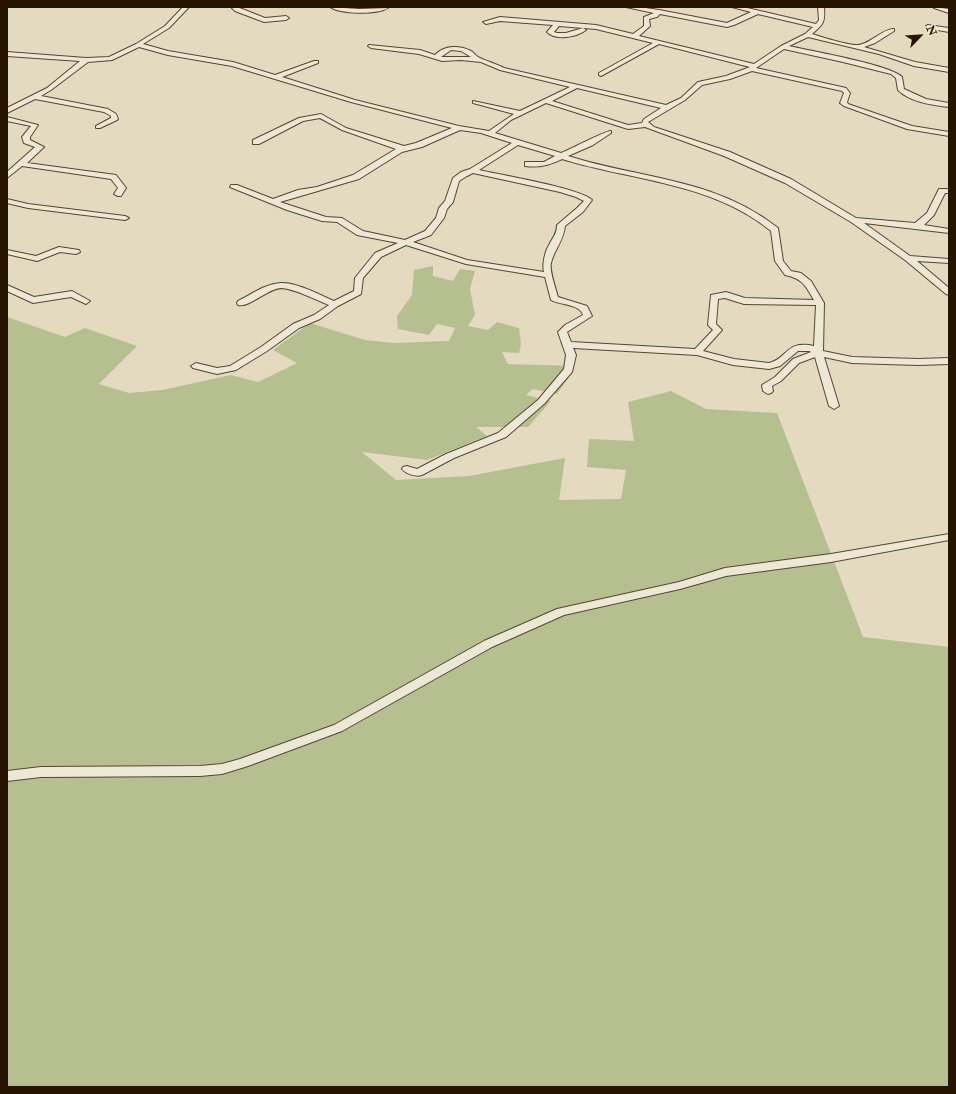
<!DOCTYPE html>
<html>
<head>
<meta charset="utf-8">
<style>
	body { margin:0 }
	#map { position:relative; width:956px; height:1094px; overflow:hidden; background:#e4dabf; font-family:"IM FELL Double Pica",serif }
	canvas { display:block }
	.frame { position:absolute; inset:0; border:8px solid #271400; pointer-events:none }
	.north { position:absolute; left:900px; top:16px; width:40px; height:40px; -webkit-text-stroke:3px #ede7d5; paint-order:stroke; rotate:65deg; font-size:11px; font-weight:700; line-height:16px; text-align:center; color:#271400 }
	.north::after { content:''; display:block; margin:auto; width:14px; height:18px; background:#271400; clip-path:polygon(50% 0,100% 100%,50% 72%,0 100%) }
</style>
</head>
<body>
<div id="map">
<canvas width="956" height="1094"></canvas>
<div class="frame"></div>
<div class="north">N</div>
</div>
<script>
const g = document.querySelector('canvas').getContext('2d');
g.lineJoin = 'round';
function fillPath(path, color) { g.fillStyle = color; g.fill(path, 'evenodd'); }
function trace(path, color, width, dash) { g.strokeStyle = color; g.lineWidth = width; g.lineCap = dash ? 'butt' : 'round'; g.setLineDash(dash || []); g.stroke(path); }
fillPath(new Path2D(`
	M 433,266 L 433,276 L 453,281 L 460,269 L 475,271 L 470,289 L 475,315 L 468,326 L 488,330 L 497,322 L 519,328 L 521,344 L 519,353 L 502,352 L 508,364 L 574,366 L 567,380 L 557,394 L 533,389 L 526,395 L 551,401 L 528,427 L 476,427 L 487,436 L 427,460 L 362,452 L 396,480 L 469,476 L 565,458 L 559,500 L 621,499 L 626,470 L 587,467 L 589,439 L 634,441 L 628,402 L 671,391 L 706,409 L 777,413 L 863,637 L 949,647 L 949,1087 L 7,1087 L 7,317 L 65,337 L 85,328 L 137,346 L 99,384 L 129,393 L 162,390 L 231,375 L 258,382 L 297,363 L 273,350 L 310,323 L 365,340 L 394,343 L 449,341 L 455,328 L 437,324 L 429,335 L 398,329 L 397,316 L 412,295 L 414,270 Z`), '#b6bf90');
const minor = new Path2D(`
	M 183,7 L 189,7 L 169,28 L 143,44 L 168,51 L 233,62 L 275,75 L 314,61 L 318,61 L 318,63 L 282,77 L 355,100 L 459,126 L 489,131 L 514,114 L 473,103 L 473,101 L 520,111 L 570,87 L 500,70 L 481,62 L 461,60 L 442,61 L 419,54 L 371,48 L 368,46 L 369,45 L 420,50 L 435,55 C 444,45 460,45 471,51 C 473,52 475,55 478,57 C 481,59 499,65 504,68 L 666,105 L 681,98 L 698,82 L 726,76 L 750,67 L 659,44 L 601,76 L 599,75 L 599,73 L 653,43 L 596,29 L 559,26 L 554,32 L 557,33 L 566,33 L 583,28 L 586,30 C 577,37 556,41 547,32 L 553,25 L 500,21 L 486,24 L 483,22 L 500,17 L 596,25 L 633,34 L 644,26 L 644,17 L 654,13 L 626,7 L 639,7 L 659,10 L 727,23 L 751,12 L 732,7 L 743,7 L 816,24 L 819,20 L 818,7 L 824,7 C 825,22 824,24 812,34 C 821,37 850,46 858,45 C 870,44 884,28 894,29 L 894,31 L 875,43 L 864,47 L 915,62 L 949,68 L 949,72 L 914,66 L 879,54 L 808,37 L 789,46 C 810,51 891,65 902,77 L 904,89 L 926,99 L 949,103 L 949,107 C 932,105 910,102 898,90 L 896,78 L 891,74 L 843,62 L 784,49 L 756,68 L 846,88 L 850,93 L 847,102 L 848,104 L 912,126 L 949,132 L 949,136 L 907,129 L 844,106 L 840,103 L 844,93 L 842,91 L 752,71 L 730,79 L 702,85 L 685,100 L 648,122 L 654,127 L 730,152 L 791,179 L 856,218 L 915,223 L 927,213 L 939,189 L 949,189 L 949,193 L 945,193 L 934,215 L 924,225 L 949,229 L 949,233 L 864,223 L 910,256 L 949,259 L 949,263 L 917,261 L 949,288 L 949,295 L 946,294 L 905,260 L 851,222 L 785,183 L 724,156 L 645,127 L 628,129 L 546,103 L 511,120 L 495,133 L 561,153 C 569,150 607,130 611,131 L 611,133 L 593,145 L 568,156 C 641,179 715,178 778,228 L 783,261 L 791,271 L 801,273 L 811,281 L 824,303 L 823,351 L 852,357 L 918,359 L 949,358 L 949,364 L 918,365 L 852,363 L 824,357 L 839,406 L 834,409 L 829,406 L 815,357 L 799,363 L 781,381 L 772,386 L 773,391 L 771,393 L 768,394 L 763,391 L 762,385 L 775,377 L 793,359 L 811,352 L 809,351 L 798,351 L 780,366 L 769,369 L 733,365 L 697,355 L 573,348 L 576,355 L 572,372 L 544,404 L 506,437 L 454,458 L 422,475 C 416,477 406,474 402,469 L 403,467 L 407,466 L 417,469 L 446,454 L 498,433 L 538,400 L 564,369 L 566,355 L 558,332 L 565,325 L 583,315 C 580,304 560,305 551,300 L 545,277 L 466,264 L 406,245 L 381,257 L 363,278 L 361,294 L 338,306 L 320,319 L 299,328 L 267,351 L 236,370 L 217,374 L 193,368 L 191,366 L 196,363 L 217,368 L 230,366 L 261,347 L 293,324 L 314,315 L 329,305 C 316,300 293,288 281,288 C 267,289 249,308 238,305 L 237,303 L 238,301 C 252,294 265,284 281,283 C 296,282 320,295 334,301 L 354,291 L 355,278 L 375,253 L 398,243 L 357,235 L 337,222 L 322,221 L 287,210 L 230,187 L 231,185 L 237,185 L 273,199 L 298,190 L 317,187 L 353,175 L 396,149 L 342,130 L 320,118 L 303,121 L 259,144 L 253,144 L 253,140 L 299,118 L 321,114 L 346,128 L 404,146 L 416,143 L 452,128 L 351,102 L 232,66 L 168,55 L 139,47 L 112,60 L 88,62 L 51,90 L 41,96 L 108,109 L 116,114 L 118,119 L 117,120 L 100,128 L 96,128 L 96,126 L 111,118 L 111,116 L 104,112 L 35,99 L 7,113 L 7,108 L 47,88 L 80,61 L 7,56 L 7,52 L 86,58 L 109,57 L 136,44 L 165,26 ZM 660,14 L 727,27 L 734,25 L 758,14 L 813,27 L 805,34 L 781,46 L 754,64 L 639,36 L 650,26 L 649,19 L 657,17 ZM 451,50 L 461,51 L 471,57 L 441,57 ZM 577,88 L 661,108 L 644,119 L 642,123 L 628,125 L 552,101 ZM 460,130 L 481,133 L 512,143 L 470,169 L 461,172 L 453,178 L 445,201 L 439,208 L 436,218 L 425,231 L 405,240 L 363,231 L 342,218 L 326,217 L 280,202 L 359,179 L 402,152 L 422,147 ZM 518,145 L 555,156 L 544,162 L 525,162 L 525,166 C 539,168 550,165 562,159 C 633,181 711,182 771,231 L 775,261 L 785,275 C 803,279 805,285 814,300 L 745,298 L 726,292 L 711,295 L 708,325 L 713,330 L 695,349 L 571,342 L 567,332 L 592,316 L 587,306 L 558,297 C 556,289 549,270 551,263 C 554,250 564,240 565,226 L 583,212 L 592,200 C 580,188 500,175 479,170 ZM 473,173 L 560,192 L 576,197 L 584,201 L 577,208 L 557,225 C 557,234 553,237 549,245 C 545,251 542,265 544,272 L 467,260 L 413,242 L 431,235 L 444,218 L 447,209 L 453,202 L 459,181 L 467,176 ZM 725,298 L 744,304 L 816,305 L 814,346 C 785,340 789,358 769,363 L 734,359 L 703,351 L 722,330 L 716,324 L 718,299 Z
	M 231,7 L 237,7 L 265,18 L 286,16 L 289,18 L 286,20 L 264,22 L 235,11 Z
	M 330,7 L 359,9 L 388,8 C 377,15 340,14 330,7 Z
	M 933,7 L 949,9 L 949,13 L 934,8 Z
	M 928,25 L 949,28 L 949,32 L 926,28 L 926,26 Z
	M 7,117 L 38,125 L 30,137 L 30,140 L 44,147 L 27,163 L 116,175 L 126,188 L 121,196 L 118,196 L 114,194 L 118,188 L 111,179 L 22,166 L 7,178 L 7,172 L 35,147 L 24,143 L 22,137 L 31,126 L 7,121 Z
	M 7,199 L 28,204 L 125,216 L 129,218 L 125,220 L 28,208 L 7,203 Z
	M 59,247 L 79,250 L 80,252 L 76,254 L 60,252 L 37,261 L 7,254 L 7,250 L 36,256 Z
	M 7,285 L 34,297 L 72,291 L 90,301 L 86,304 L 71,297 L 33,303 L 7,291 Z
	M 949,534 L 949,540 L 831,562 L 726,576 L 680,589 L 564,615 L 492,647 L 342,731 L 248,766 L 222,774 L 200,776 L 41,777 L 7,781 L 7,771 L 41,767 L 200,766 L 222,764 L 240,759 L 334,725 L 484,641 L 557,609 L 679,582 L 725,568 L 831,554 Z`);
trace(minor, '#564630', 2);
fillPath(minor, '#ede7d5');
</script>
</body>
</html>
